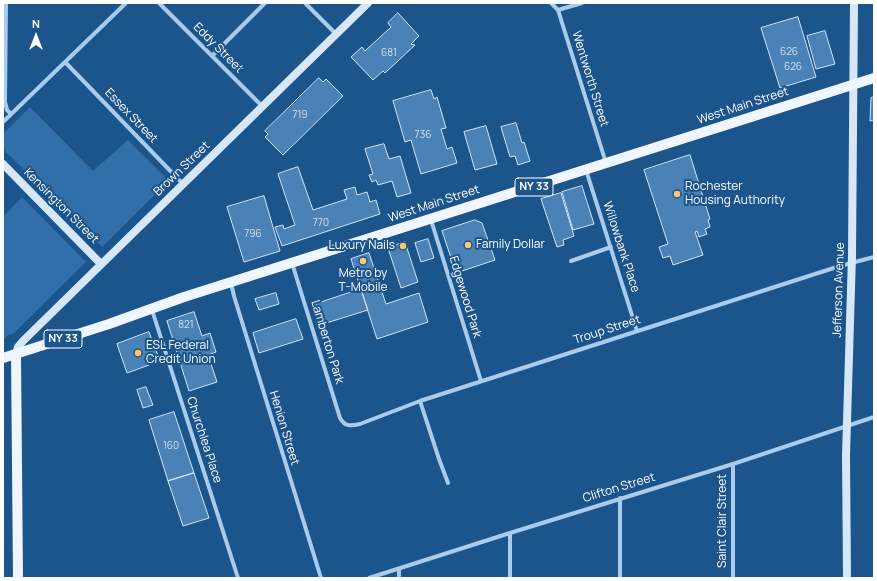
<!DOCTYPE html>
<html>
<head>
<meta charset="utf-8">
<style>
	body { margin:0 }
	#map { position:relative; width:877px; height:581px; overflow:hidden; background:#1c548c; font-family:Manrope,sans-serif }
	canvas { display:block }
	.frame { position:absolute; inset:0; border:4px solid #fff; pointer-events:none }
	.north { position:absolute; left:16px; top:16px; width:40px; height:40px; -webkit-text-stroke:3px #1c548c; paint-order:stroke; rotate:0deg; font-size:11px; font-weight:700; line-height:16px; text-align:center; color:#fff }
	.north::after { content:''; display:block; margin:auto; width:14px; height:18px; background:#fff; clip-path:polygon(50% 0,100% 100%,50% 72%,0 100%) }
</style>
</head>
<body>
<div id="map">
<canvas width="877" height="581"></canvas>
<div class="frame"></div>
<div class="north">N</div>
</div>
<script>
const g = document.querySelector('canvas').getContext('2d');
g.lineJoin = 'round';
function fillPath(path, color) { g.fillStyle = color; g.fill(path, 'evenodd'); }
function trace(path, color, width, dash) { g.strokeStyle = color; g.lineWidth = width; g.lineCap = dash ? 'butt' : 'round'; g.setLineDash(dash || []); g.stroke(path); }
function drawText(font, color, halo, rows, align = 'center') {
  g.font = font + ' Manrope,sans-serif'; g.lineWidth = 4; g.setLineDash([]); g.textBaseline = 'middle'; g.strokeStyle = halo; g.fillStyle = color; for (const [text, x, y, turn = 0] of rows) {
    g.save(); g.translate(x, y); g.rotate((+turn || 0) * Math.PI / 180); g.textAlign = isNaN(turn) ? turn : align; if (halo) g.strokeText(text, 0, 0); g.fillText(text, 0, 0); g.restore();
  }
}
fillPath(new Path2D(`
	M 30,107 L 93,171 L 128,140 L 168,180 L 167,183 L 102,247 L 3,149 L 3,134 Z
	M 22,197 L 86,262 L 14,333 L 6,336 L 7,338 L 3,339 L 3,217 Z`), '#306faa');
const building = new Path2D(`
	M 398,13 L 419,36 L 411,44 L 415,45 L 385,73 L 383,71 L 373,80 L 351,57 L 362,47 L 365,51 L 391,27 L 388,23 Z
	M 798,17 L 816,77 L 780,88 L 761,28 Z
	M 825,31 L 835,64 L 816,69 L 807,36 Z
	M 319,78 L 323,82 L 326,79 L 343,96 L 283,155 L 265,137 L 268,134 L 265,131 Z
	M 431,90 L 434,99 L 437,97 L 446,128 L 441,129 L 447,149 L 452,147 L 457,163 L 421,174 L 411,140 L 405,142 L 393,101 Z
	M 874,97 L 874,120 L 870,121 L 871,98 Z
	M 516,123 L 522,143 L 524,142 L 530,161 L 518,165 L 515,156 L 510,157 L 501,127 Z
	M 486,126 L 497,164 L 475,170 L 464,132 Z
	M 384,144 L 389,159 L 400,156 L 411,193 L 397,197 L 392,181 L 378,185 L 376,180 L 372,182 L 369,175 L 373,174 L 365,149 Z
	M 690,155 L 710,219 L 708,220 L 710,227 L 705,229 L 707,234 L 699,237 L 697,231 L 695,232 L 703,255 L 673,265 L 670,256 L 663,258 L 659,247 L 668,244 L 644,170 Z
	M 298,167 L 313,210 L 347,199 L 344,190 L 355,187 L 357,195 L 367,192 L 370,202 L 376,200 L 380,214 L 282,246 L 275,227 L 283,225 L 284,229 L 295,225 L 278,174 Z
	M 582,186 L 594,224 L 573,230 L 562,192 Z
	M 561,193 L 574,236 L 563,240 L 564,245 L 557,247 L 541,199 Z
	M 264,196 L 280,251 L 244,262 L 227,207 Z
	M 475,220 L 482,223 L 495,260 L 456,273 L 442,231 Z
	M 428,239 L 434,258 L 421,262 L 415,243 Z
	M 405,242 L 418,282 L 401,288 L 388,248 Z
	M 369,253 L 386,304 L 419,293 L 428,322 L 377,339 L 351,259 Z
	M 361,289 L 368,310 L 323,324 L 316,304 Z
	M 276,293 L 279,304 L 259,310 L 255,299 Z
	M 194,312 L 202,336 L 210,333 L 216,352 L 208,355 L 217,382 L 189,391 L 167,321 Z
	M 296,319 L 303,339 L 259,353 L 253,333 Z
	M 149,332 L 160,361 L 127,373 L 117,344 Z
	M 146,387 L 153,405 L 143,408 L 137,390 Z
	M 174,412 L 194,473 L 168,481 L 149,420 Z
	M 194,473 L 209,518 L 183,526 L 168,481 Z`);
fillPath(building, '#4a81b6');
trace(building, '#cfe5f9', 1);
trace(new Path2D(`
	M 6,3 L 5,102 L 7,110 L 11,114
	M 159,3 L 262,106
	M 305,3 L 336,34
	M 551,3 L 558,10 L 606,163
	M 558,10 L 582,3
	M 212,56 L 265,3
	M 65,62 L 183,184
	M 3,122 L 126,3
	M 586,170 L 637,331
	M 431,220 L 481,381
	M 571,261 L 611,247
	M 292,263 L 340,418 C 345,427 351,426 360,424 L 420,401 L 840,266 L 874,257
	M 231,283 L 234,296 L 321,578
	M 152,310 L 238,578
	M 420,401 L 439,459 L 448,483
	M 733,464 L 733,578
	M 620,498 L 620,578
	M 399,569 L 399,578
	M 369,578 L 510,533 L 733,464 L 874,417
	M 510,578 L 510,533`), '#a9cced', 4);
trace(new Path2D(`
	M 3,164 L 101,264
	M 16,354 L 18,347 L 23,341 L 368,3
	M 847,578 L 846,455 L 852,256 L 854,3`), '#d5e7f9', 8);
trace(new Path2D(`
	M 16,354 L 18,578
	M 3,358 L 109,324 L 184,297 L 874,78`), '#eff6ff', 10);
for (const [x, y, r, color] of [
	[677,194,4,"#fdc867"],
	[468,245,4,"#fdc867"],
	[403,246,4,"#fdc867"],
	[363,261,4,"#fdc867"],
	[138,353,4,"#fdc867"]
]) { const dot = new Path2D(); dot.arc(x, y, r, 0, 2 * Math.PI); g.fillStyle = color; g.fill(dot); trace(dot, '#1c548c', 1.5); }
drawText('10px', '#d2e0ed', null, [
	["626",789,52],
	["681",389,53],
	["626",793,67],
	["719",300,115],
	["736",423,135],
	["770",321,223],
	["796",253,234],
	["821",186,325],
	["160",171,446]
]);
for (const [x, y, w] of [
	[534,187,38],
	[63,339,38]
]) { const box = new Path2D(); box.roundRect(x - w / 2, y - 9, w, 18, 3); g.fillStyle = '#1c548c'; g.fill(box); trace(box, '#fff', 1); }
drawText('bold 11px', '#fff', null, [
	["NY 33",534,187],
	["NY 33",63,339]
]);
drawText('12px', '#fff', '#1c548c', [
	["Eddy Street",218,48,45],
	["Wentworth Street",590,79,73],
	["West Main Street",743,106,-18],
	["Essex Street",131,116,46],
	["Brown Street",182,169,-44],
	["West Main Street",434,204,-18],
	["Kensington Street",61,206,45],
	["Willowbank Place",621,247,72],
	["Jefferson Avenue",839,290,-88],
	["Edgewood Park",465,297,73],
	["Troup Street",607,330,-18],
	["Lamberton Park",327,342,73],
	["Henion Street",284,428,73],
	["Churchlea Place",204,440,72],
	["Clifton Street",619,488,-17],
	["Saint Clair Street",723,521,-90]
]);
drawText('12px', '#fff', '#1c548c', [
	["Rochester",685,187],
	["Housing Authority",685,201],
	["Family Dollar",476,245],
	["Luxury Nails",395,246,"right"],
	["Metro by",363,274,"center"],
	["T-Mobile",363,288,"center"],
	["ESL Federal",146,346],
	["Credit Union",146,360]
], 'left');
</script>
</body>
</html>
